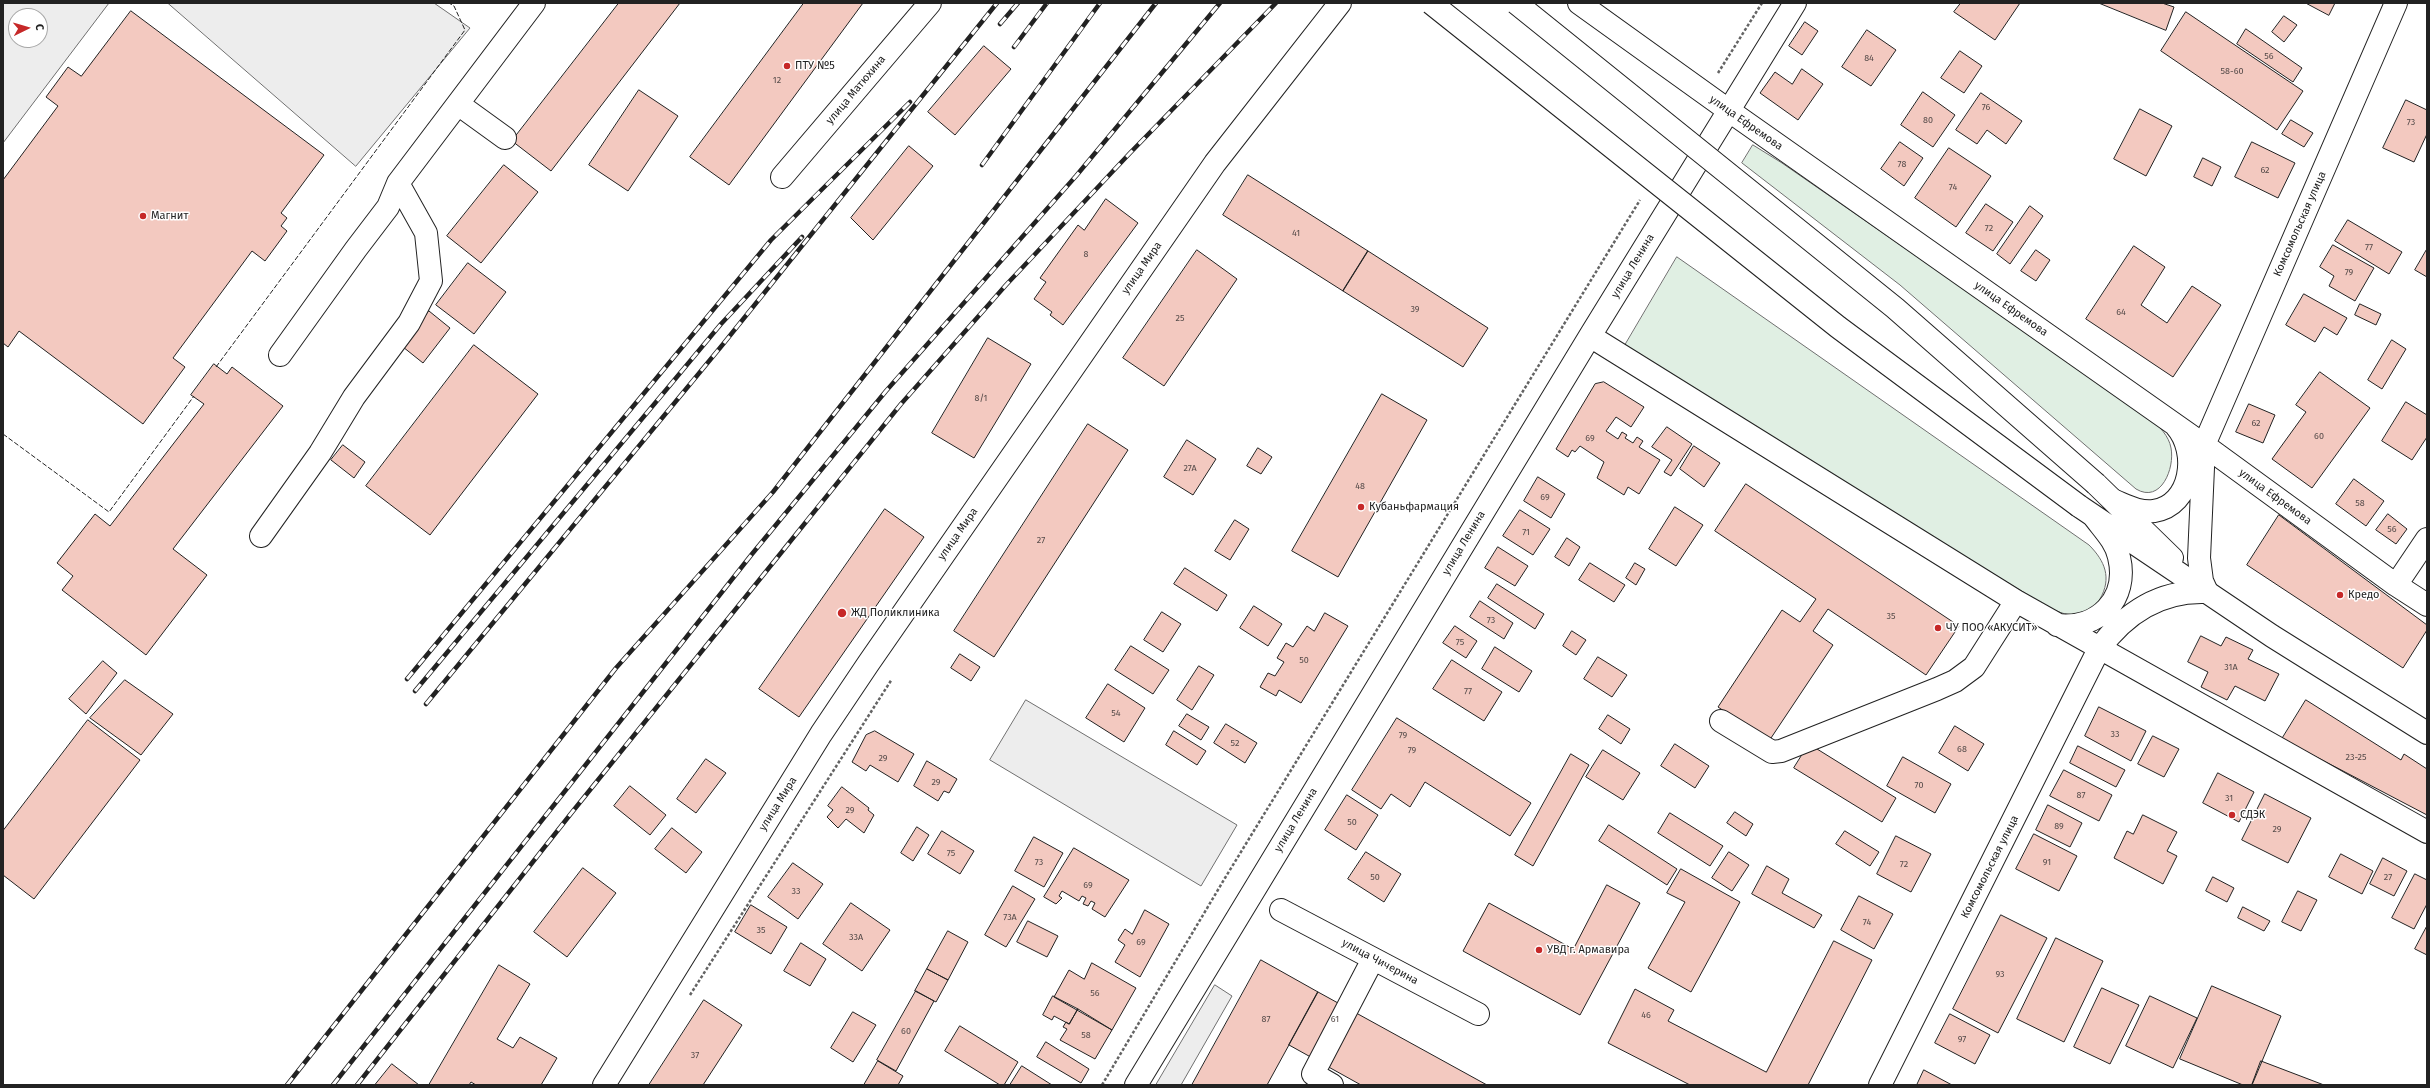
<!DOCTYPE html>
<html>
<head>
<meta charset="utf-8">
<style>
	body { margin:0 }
	#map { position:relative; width:2430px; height:1088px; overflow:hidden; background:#fff; font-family:"Fira Sans",sans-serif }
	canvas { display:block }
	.frame { position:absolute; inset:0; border:4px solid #222; pointer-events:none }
	.north { position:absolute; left:8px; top:8px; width:40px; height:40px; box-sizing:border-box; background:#fff; border:1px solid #a7a7a7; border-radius:50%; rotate:85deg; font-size:11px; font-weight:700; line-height:16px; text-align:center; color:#222 }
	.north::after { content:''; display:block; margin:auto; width:14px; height:18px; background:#c62828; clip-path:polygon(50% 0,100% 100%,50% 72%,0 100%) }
</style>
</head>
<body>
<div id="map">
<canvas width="2430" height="1088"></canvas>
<div class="frame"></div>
<div class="north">С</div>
</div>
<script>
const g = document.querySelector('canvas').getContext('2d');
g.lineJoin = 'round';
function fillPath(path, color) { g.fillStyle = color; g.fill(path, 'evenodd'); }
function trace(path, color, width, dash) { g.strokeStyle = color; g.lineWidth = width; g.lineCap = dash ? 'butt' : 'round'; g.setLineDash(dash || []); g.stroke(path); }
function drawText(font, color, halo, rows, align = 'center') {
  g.font = font + ' "Fira Sans",sans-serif'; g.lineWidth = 3; g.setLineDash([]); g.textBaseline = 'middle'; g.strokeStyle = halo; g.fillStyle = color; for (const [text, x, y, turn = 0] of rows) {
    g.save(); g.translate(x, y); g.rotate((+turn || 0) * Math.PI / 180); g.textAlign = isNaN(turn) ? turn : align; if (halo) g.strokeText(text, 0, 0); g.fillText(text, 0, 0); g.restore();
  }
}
const green = new Path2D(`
	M 1753,145 L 1782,163 L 2150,418 C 2159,426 2169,436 2171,448 C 2175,468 2161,504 2136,489 L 1900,285 L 1742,163 Z
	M 1677,257 L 2089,545 C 2105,561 2112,578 2100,599 C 2096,606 2089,613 2081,615 C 2071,617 2058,612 2049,608 L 1624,347 Z`);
fillPath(green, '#e0efe3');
trace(green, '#6f6f6f', 1);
const parking = new Path2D(`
	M 3,3 L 109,3 L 3,143 ZM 16,16 L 40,16 L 40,40 L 16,40 Z
	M 168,3 L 434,3 L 470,28 L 356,166 Z
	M 1026,700 L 1237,825 L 1201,886 L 990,760 Z
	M 1215,985 L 1232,996 L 1181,1085 L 1156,1085 Z`);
fillPath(parking, '#ededed');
trace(parking, '#6f6f6f', 1);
const building = new Path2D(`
	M 619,3 L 680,3 L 551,171 L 512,141 Z
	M 804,3 L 863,3 L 729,185 L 690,157 Z
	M 1961,3 L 2020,3 L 1995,40 L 1954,12 Z
	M 2099,3 L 2162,3 L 2174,7 L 2166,30 Z
	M 2306,3 L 2335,3 L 2329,15 Z
	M 131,11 L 324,155 L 281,213 L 287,218 L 281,226 L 287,231 L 265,261 L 252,251 L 173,358 L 185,367 L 143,424 L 19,331 L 8,347 L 3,343 L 3,180 L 58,106 L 46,97 L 68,67 L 81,76 Z
	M 2186,12 L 2303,91 L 2277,130 L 2161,51 Z
	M 2284,16 L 2297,25 L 2284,42 L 2272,32 Z
	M 1805,22 L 1818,31 L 1802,55 L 1789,46 Z
	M 2246,29 L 2302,68 L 2293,82 L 2237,44 Z
	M 1867,30 L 1896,50 L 1871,86 L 1842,67 Z
	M 984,46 L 1011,69 L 955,135 L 928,112 Z
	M 1960,51 L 1982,66 L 1964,93 L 1941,78 Z
	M 1802,69 L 1823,84 L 1798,120 L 1760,93 L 1775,72 L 1792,84 Z
	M 639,90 L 678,116 L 628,191 L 589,165 Z
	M 1923,92 L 1955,115 L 1933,147 L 1901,125 Z
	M 1981,93 L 2022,121 L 2006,144 L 1987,130 L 1977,144 L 1956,130 Z
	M 2406,100 L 2427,110 L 2427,134 L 2414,162 L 2383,148 Z
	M 2140,109 L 2172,126 L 2146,176 L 2114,159 Z
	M 2291,120 L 2313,133 L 2304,147 L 2282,134 Z
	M 1900,142 L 1923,158 L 1904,186 L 1881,169 Z
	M 2252,142 L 2295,163 L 2278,198 L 2235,177 Z
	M 909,146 L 933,166 L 873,240 L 851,218 Z
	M 1949,148 L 1991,176 L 1956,227 L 1915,198 Z
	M 2203,158 L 2221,167 L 2212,186 L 2194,177 Z
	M 504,165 L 538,192 L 481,263 L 447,236 Z
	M 1248,175 L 1368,251 L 1343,291 L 1223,215 Z
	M 1106,199 L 1138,223 L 1063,325 L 1050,315 L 1052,312 L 1034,299 L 1046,282 L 1040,278 L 1078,225 L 1084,230 Z
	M 1986,204 L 2013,222 L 1993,251 L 1966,233 Z
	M 2030,206 L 2043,216 L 2010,264 L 1997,254 Z
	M 2348,220 L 2402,252 L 2389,274 L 2335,241 Z
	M 2333,245 L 2374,268 L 2355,301 L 2329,286 L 2334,276 L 2320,267 Z
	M 2134,246 L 2165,267 L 2141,305 L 2167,323 L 2192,286 L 2221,305 L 2173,377 L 2086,319 Z
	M 2427,249 L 2427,277 L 2415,270 Z
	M 1197,250 L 1237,279 L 1164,386 L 1123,358 Z
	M 2036,250 L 2050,260 L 2036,281 L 2021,271 Z
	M 1368,251 L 1488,328 L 1463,367 L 1343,291 Z
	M 468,263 L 506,292 L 474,334 L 436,305 Z
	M 2304,294 L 2347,318 L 2337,335 L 2324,327 L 2315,342 L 2286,325 Z
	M 2360,304 L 2381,314 L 2376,325 L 2355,315 Z
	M 429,311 L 450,328 L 423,363 L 403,347 Z
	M 988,338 L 1031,364 L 974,458 L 932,433 Z
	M 2392,340 L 2406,349 L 2382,389 L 2368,380 Z
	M 474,345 L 538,394 L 430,535 L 366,486 Z
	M 214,364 L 227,374 L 232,367 L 283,406 L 173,549 L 207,575 L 146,655 L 62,590 L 73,576 L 57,563 L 95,514 L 110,526 L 204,404 L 191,395 Z
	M 2320,372 L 2370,408 L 2312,488 L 2272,459 L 2306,412 L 2296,405 Z
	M 1604,382 L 1644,407 L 1631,427 L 1616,417 L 1606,431 L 1618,439 L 1622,432 L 1627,435 L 1625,438 L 1633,443 L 1637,437 L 1643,441 L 1639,447 L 1660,460 L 1639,494 L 1628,487 L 1624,495 L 1597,478 L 1604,462 L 1580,446 L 1575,452 L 1572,450 L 1568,457 L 1556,449 L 1595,384 Z
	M 1382,394 L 1427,420 L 1338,577 L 1292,551 Z
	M 2406,402 L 2427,415 L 2427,437 L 2412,460 L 2382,441 Z
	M 2249,404 L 2275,415 L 2263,443 L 2236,432 Z
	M 1088,424 L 1128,450 L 994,657 L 954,631 Z
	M 1667,427 L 1692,444 L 1671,476 L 1664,472 L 1672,460 L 1652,447 Z
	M 1187,440 L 1216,459 L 1193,495 L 1164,477 Z
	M 343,445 L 365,462 L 354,478 L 331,460 Z
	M 1694,446 L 1720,463 L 1704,487 L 1680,469 Z
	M 1258,448 L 1272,457 L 1261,474 L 1247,466 Z
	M 1538,477 L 1565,494 L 1551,518 L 1524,501 Z
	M 2354,479 L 2384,501 L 2366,526 L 2336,504 Z
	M 1746,484 L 1959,626 L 1926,675 L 1828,609 L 1813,631 L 1833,645 L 1769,741 L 1718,707 L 1782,610 L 1800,622 L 1816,599 L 1715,531 Z
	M 1675,507 L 1703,525 L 1676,566 L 1649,549 Z
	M 885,509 L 924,537 L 799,717 L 759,689 Z
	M 1520,510 L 1550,529 L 1533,555 L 1503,536 Z
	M 2388,514 L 2407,529 L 2396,544 L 2376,530 Z
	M 2279,515 L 2427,625 L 2427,630 L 2403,668 L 2247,565 Z
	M 1235,520 L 1249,529 L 1230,560 L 1215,551 Z
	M 1567,538 L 1580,547 L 1569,566 L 1555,557 Z
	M 1498,547 L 1528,566 L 1515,586 L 1485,568 Z
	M 1590,563 L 1625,585 L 1614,602 L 1579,580 Z
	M 1635,563 L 1645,569 L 1636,585 L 1626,578 Z
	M 1185,568 L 1227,595 L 1217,611 L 1174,584 Z
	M 1497,584 L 1544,614 L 1535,629 L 1488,598 Z
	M 1480,601 L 1513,623 L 1504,639 L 1470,617 Z
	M 1254,606 L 1282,624 L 1268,646 L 1240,628 Z
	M 1162,612 L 1181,624 L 1163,652 L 1144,640 Z
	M 1325,613 L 1348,626 L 1301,703 L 1279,690 L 1276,696 L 1260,687 L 1268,673 L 1275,676 L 1284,662 L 1277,658 L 1286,643 L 1293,647 L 1307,626 L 1314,631 Z
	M 1455,626 L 1477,641 L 1466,658 L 1443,643 Z
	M 1572,631 L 1586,640 L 1576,655 L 1563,646 Z
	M 2201,636 L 2221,646 L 2226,637 L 2253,650 L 2248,659 L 2279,674 L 2265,701 L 2235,686 L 2227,700 L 2201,687 L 2208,672 L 2188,662 Z
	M 1131,646 L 1169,670 L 1153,694 L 1115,670 Z
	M 1495,647 L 1532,671 L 1519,692 L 1482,669 Z
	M 960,654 L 980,667 L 971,681 L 951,668 Z
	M 1598,657 L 1627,675 L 1612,697 L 1584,679 Z
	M 1452,660 L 1502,692 L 1484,721 L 1433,689 Z
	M 103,661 L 117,673 L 86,714 L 69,699 Z
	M 1199,666 L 1214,675 L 1192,710 L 1177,700 Z
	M 125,680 L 173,714 L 141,755 L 90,718 Z
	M 1108,684 L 1145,708 L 1124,742 L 1086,718 Z
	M 2306,700 L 2401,760 L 2404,754 L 2427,769 L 2427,815 L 2282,739 Z
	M 2099,707 L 2146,731 L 2131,761 L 2085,736 Z
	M 1187,714 L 1209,727 L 1201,740 L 1179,726 Z
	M 1608,715 L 1630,729 L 1621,744 L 1599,729 Z
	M 1397,718 L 1531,803 L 1510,836 L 1425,782 L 1410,807 L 1391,794 L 1381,809 L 1352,790 Z
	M 88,720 L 140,760 L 34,899 L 3,875 L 3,831 Z
	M 1226,724 L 1257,743 L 1245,763 L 1214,743 Z
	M 1955,726 L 1984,744 L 1968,771 L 1939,753 Z
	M 875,731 L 914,754 L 898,782 L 870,765 L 866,771 L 852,762 L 866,735 Z
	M 1174,731 L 1206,751 L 1197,765 L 1166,745 Z
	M 2153,736 L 2179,749 L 2164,777 L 2138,764 Z
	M 1675,744 L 1709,766 L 1695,788 L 1661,766 Z
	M 1809,744 L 1896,798 L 1882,822 L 1794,768 Z
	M 2078,746 L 2125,770 L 2116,787 L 2070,763 Z
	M 1603,750 L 1640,773 L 1623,800 L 1586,777 Z
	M 1571,754 L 1589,765 L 1533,866 L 1515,855 Z
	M 1903,757 L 1951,784 L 1935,813 L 1887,786 Z
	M 706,759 L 726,773 L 696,813 L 677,799 Z
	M 927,761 L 957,779 L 949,793 L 944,791 L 938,801 L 914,786 Z
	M 2064,770 L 2112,795 L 2099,821 L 2050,796 Z
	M 2218,773 L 2254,792 L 2239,822 L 2203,803 Z
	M 630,786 L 666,815 L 650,835 L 614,806 Z
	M 842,787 L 869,808 L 868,810 L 874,815 L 864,833 L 846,819 L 838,828 L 827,817 L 833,810 L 828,806 Z
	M 2265,794 L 2311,818 L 2288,863 L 2242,840 Z
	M 1347,795 L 1378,815 L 1356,850 L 1325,830 Z
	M 2048,805 L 2082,823 L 2070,847 L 2036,830 Z
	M 1735,812 L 1753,824 L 1746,836 L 1727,823 Z
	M 1670,813 L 1723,846 L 1710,866 L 1658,833 Z
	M 2143,815 L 2177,832 L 2167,851 L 2177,856 L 2163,884 L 2114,858 L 2127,831 L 2133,834 Z
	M 1609,825 L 1677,869 L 1667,885 L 1599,841 Z
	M 917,827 L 929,835 L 913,861 L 901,853 Z
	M 672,828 L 702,852 L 686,873 L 655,849 Z
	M 942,831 L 974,851 L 960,874 L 928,854 Z
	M 1845,831 L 1879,852 L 1870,866 L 1836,844 Z
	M 2034,834 L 2077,856 L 2059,891 L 2016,869 Z
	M 1896,836 L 1931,854 L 1911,892 L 1877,874 Z
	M 1034,837 L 1063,853 L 1044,887 L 1015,871 Z
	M 1074,848 L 1129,880 L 1105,917 L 1092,909 L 1095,903 L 1091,901 L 1088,906 L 1083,904 L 1086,898 L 1082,896 L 1079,901 L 1062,891 L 1059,896 L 1062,898 L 1056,904 L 1044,897 Z
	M 1366,852 L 1401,874 L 1384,902 L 1348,879 Z
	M 1729,852 L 1749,865 L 1732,891 L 1712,878 Z
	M 2341,854 L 2373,871 L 2362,894 L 2329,877 Z
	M 2383,858 L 2407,871 L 2394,896 L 2370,884 Z
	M 793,863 L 823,884 L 798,919 L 768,897 Z
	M 1767,866 L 1789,879 L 1782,893 L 1822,915 L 1814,928 L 1752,894 Z
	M 583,868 L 616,893 L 567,957 L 534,932 Z
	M 1681,869 L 1740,902 L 1691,992 L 1648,968 L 1685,902 L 1667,893 Z
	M 2415,874 L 2427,880 L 2427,904 L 2414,929 L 2392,918 Z
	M 2213,877 L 2234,888 L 2227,902 L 2206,891 Z
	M 1607,885 L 1640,903 L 1580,1015 L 1463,951 L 1489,903 L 1573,949 Z
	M 1013,886 L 1035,899 L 1006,947 L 985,935 Z
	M 2298,891 L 2317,900 L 2301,931 L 2282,922 Z
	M 1859,896 L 1893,914 L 1874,949 L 1841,930 Z
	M 851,903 L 890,930 L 862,971 L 823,944 Z
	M 751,905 L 787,927 L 771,954 L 735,932 Z
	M 2243,907 L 2270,921 L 2264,931 L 2238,918 Z
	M 1145,910 L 1169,924 L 1140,977 L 1115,962 L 1125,945 L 1118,940 L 1125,929 L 1132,934 Z
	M 2001,915 L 2047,938 L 1998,1033 L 1953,1009 Z
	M 1028,921 L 1058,936 L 1047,957 L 1017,942 Z
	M 2427,926 L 2427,955 L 2415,949 Z
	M 948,931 L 968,942 L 948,980 L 927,969 Z
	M 2056,938 L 2103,961 L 2064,1042 L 2017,1019 Z
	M 1834,941 L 1872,960 L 1808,1085 L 1690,1085 L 1608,1043 L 1635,989 L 1674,1010 L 1668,1021 L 1766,1072 Z
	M 801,943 L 826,959 L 810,986 L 784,971 Z
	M 1261,960 L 1318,992 L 1267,1085 L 1192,1085 Z
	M 1092,963 L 1136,988 L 1112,1030 L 1054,997 L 1069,970 L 1084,979 Z
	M 499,965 L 530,984 L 497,1039 L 513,1048 L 520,1037 L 557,1058 L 541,1085 L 476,1085 L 471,1082 L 469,1085 L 429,1085 Z
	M 927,969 L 948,980 L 936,1002 L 915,991 Z
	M 2212,986 L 2281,1016 L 2252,1085 L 2243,1085 L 2180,1059 Z
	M 2102,988 L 2139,1005 L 2110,1064 L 2074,1047 Z
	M 916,991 L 934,1001 L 896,1071 L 877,1060 Z
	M 1318,992 L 1487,1085 L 1361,1085 L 1289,1045 Z
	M 1053,996 L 1078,1009 L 1069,1024 L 1054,1016 L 1052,1020 L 1043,1015 Z
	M 2150,996 L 2197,1018 L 2173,1068 L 2126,1046 Z
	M 704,1000 L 742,1025 L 703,1085 L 649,1085 Z
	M 1078,1009 L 1112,1030 L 1095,1059 L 1060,1040 L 1067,1029 L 1063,1027 L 1066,1022 L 1069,1024 Z
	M 853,1012 L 876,1025 L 853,1062 L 831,1048 Z
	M 1950,1014 L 1990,1035 L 1975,1064 L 1935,1043 Z
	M 960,1026 L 1018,1062 L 1004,1085 L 1000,1085 L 945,1051 Z
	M 1046,1042 L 1089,1069 L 1081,1083 L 1037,1057 Z
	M 878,1061 L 903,1076 L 898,1085 L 864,1085 Z
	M 2261,1061 L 2324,1085 L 2252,1085 Z
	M 392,1064 L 419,1085 L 375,1085 Z
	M 1022,1066 L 1052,1085 L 1010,1085 Z
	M 1924,1070 L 1952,1085 L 1917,1085 Z`);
fillPath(building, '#f3c9c0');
trace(building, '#222', 1);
const minor = new Path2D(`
	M 1579,3 L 1728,110 L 2204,445 L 2396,585 L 2427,605
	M 458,104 L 505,138
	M 782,177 L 930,3
	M 1590,336 L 2016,601 L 2427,832
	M 280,355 L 356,249 L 388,207 L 398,183 L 534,3
	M 2115,501 C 2127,506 2140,513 2154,511 C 2192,505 2199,452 2176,426
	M 261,536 L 320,453 L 354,397 L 409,323 L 431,281 L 426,233 L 398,183
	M 2396,585 L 2427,539
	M 2057,625 C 2098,630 2129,599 2119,557 C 2116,542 2104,530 2095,518
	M 1721,721 L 1772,752 L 1781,751 L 1937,689 L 1955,681 L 1974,667 L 2016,601
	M 1281,910 L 1478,1014
	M 604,1085 L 821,734 L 868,664 L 1215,163 L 1340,3
	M 1136,1085 L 1590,336 L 1795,3
	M 1332,1085 L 1313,1074 L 1373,959
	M 1880,1085 L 2099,649 C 2126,612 2161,590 2207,592 L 2202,581 L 2199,558 L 2204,445 L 2396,3`);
const major = new Path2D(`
	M 2096,484 L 2172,558
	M 2079,506 L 2272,636 L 2427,733`);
trace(minor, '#222', 24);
trace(major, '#222', 24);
trace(new Path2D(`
	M 1718,73 L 1762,3
	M 690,995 L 892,679
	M 1102,1085 L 1225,878 L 1640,200`), '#646464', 2.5, [3, 2]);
trace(minor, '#fff', 22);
trace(major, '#fff', 22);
const rail = new Path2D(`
	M 1000,24 L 1018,3
	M 1014,47 L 1047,3
	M 982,165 L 1100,3
	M 407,679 L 771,240 L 910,102
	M 415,691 L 721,324 L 802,237
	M 426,704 L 724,343 L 997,3
	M 287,1085 L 616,668 L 773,492 L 1156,3
	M 333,1085 L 752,554 L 886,391 L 1076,176 L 1220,3
	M 357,1085 L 573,811 L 901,404 L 1006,285 L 1130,153 L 1276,3`);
trace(rail, '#222', 4.5);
trace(rail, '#fff', 3, [9]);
const majorBridge = new Path2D(`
	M 1431,3 L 1838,327 L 2079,506
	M 1516,3 L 1895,308 L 2096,484`);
trace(majorBridge, '#222', 24, []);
trace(majorBridge, '#fff', 22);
trace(new Path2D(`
	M 216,367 L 465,30 L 454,6 L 449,3
	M 3,434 L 109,512 L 194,396`), '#222', 1, [5, 2]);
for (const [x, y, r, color] of [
	[787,66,4,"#c62828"],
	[143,216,4,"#c62828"],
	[1361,507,4,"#c62828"],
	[2340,595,4,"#c62828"],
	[842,613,5,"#c62828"],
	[1938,628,4,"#c62828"],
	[2232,815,4,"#c62828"],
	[1539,950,4,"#c62828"]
]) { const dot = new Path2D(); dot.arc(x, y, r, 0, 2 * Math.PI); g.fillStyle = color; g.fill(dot); trace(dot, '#fff', 1.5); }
drawText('9px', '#564c4a', null, [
	["56",2269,56],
	["84",1869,58],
	["58-60",2232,71],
	["12",777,80],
	["76",1986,107],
	["80",1928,120],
	["73",2411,122],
	["78",1902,164],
	["62",2265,170],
	["74",1953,187],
	["72",1989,228],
	["41",1296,233],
	["77",2369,247],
	["8",1086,254],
	["79",2349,272],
	["39",1415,309],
	["64",2121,312],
	["25",1180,318],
	["8/1",981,398],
	["62",2256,423],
	["60",2319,436],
	["69",1590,438],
	["27А",1190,468],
	["48",1360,486],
	["69",1545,497],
	["58",2360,503],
	["56",2392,529],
	["71",1526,532],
	["27",1041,540],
	["35",1891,616],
	["73",1491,620],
	["75",1460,642],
	["50",1304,660],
	["31А",2231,667],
	["77",1468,691],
	["54",1116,713],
	["33",2115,734],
	["79",1403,735],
	["52",1235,743],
	["68",1962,749],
	["79",1412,750],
	["23-25",2356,757],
	["29",883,758],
	["29",936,782],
	["70",1919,785],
	["87",2081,795],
	["31",2229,798],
	["29",850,810],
	["50",1352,822],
	["89",2059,826],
	["29",2277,829],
	["75",951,853],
	["73",1039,862],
	["91",2047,862],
	["72",1904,864],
	["50",1375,877],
	["27",2388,877],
	["69",1088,885],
	["33",796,891],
	["73А",1010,917],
	["74",1867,922],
	["35",761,930],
	["33А",856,937],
	["69",1141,942],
	["93",2000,974],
	["56",1095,993],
	["46",1646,1015],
	["87",1266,1019],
	["61",1335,1019],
	["60",906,1031],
	["58",1086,1035],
	["97",1962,1039],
	["37",695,1055]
]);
drawText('11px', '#222', '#fff', [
	["ПТУ №5",795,66],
	["Магнит",151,216],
	["Кубаньфармация",1369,507],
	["Кредо",2348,595],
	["ЖД Поликлиника",851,613],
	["ЧУ ПОО «АКУСИТ»",1946,628],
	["СДЭК",2240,815],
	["УВД г. Армавира",1547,950]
], 'left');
drawText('11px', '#222', '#fff', [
	["улица Матюхина",856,90,-50],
	["улица Ефремова",1746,123,35],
	["Комсомольская улица",2300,224,-66],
	["улица Ленина",1633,266,-59],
	["улица Мира",1142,268,-55],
	["улица Ефремова",2011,309,35],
	["улица Ефремова",2275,497,36],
	["улица Мира",958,534,-55],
	["улица Ленина",1464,543,-59],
	["улица Мира",778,804,-58],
	["улица Ленина",1296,820,-59],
	["Комсомольская улица",1990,867,-63],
	["улица Чичерина",1380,962,28]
]);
</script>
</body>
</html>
